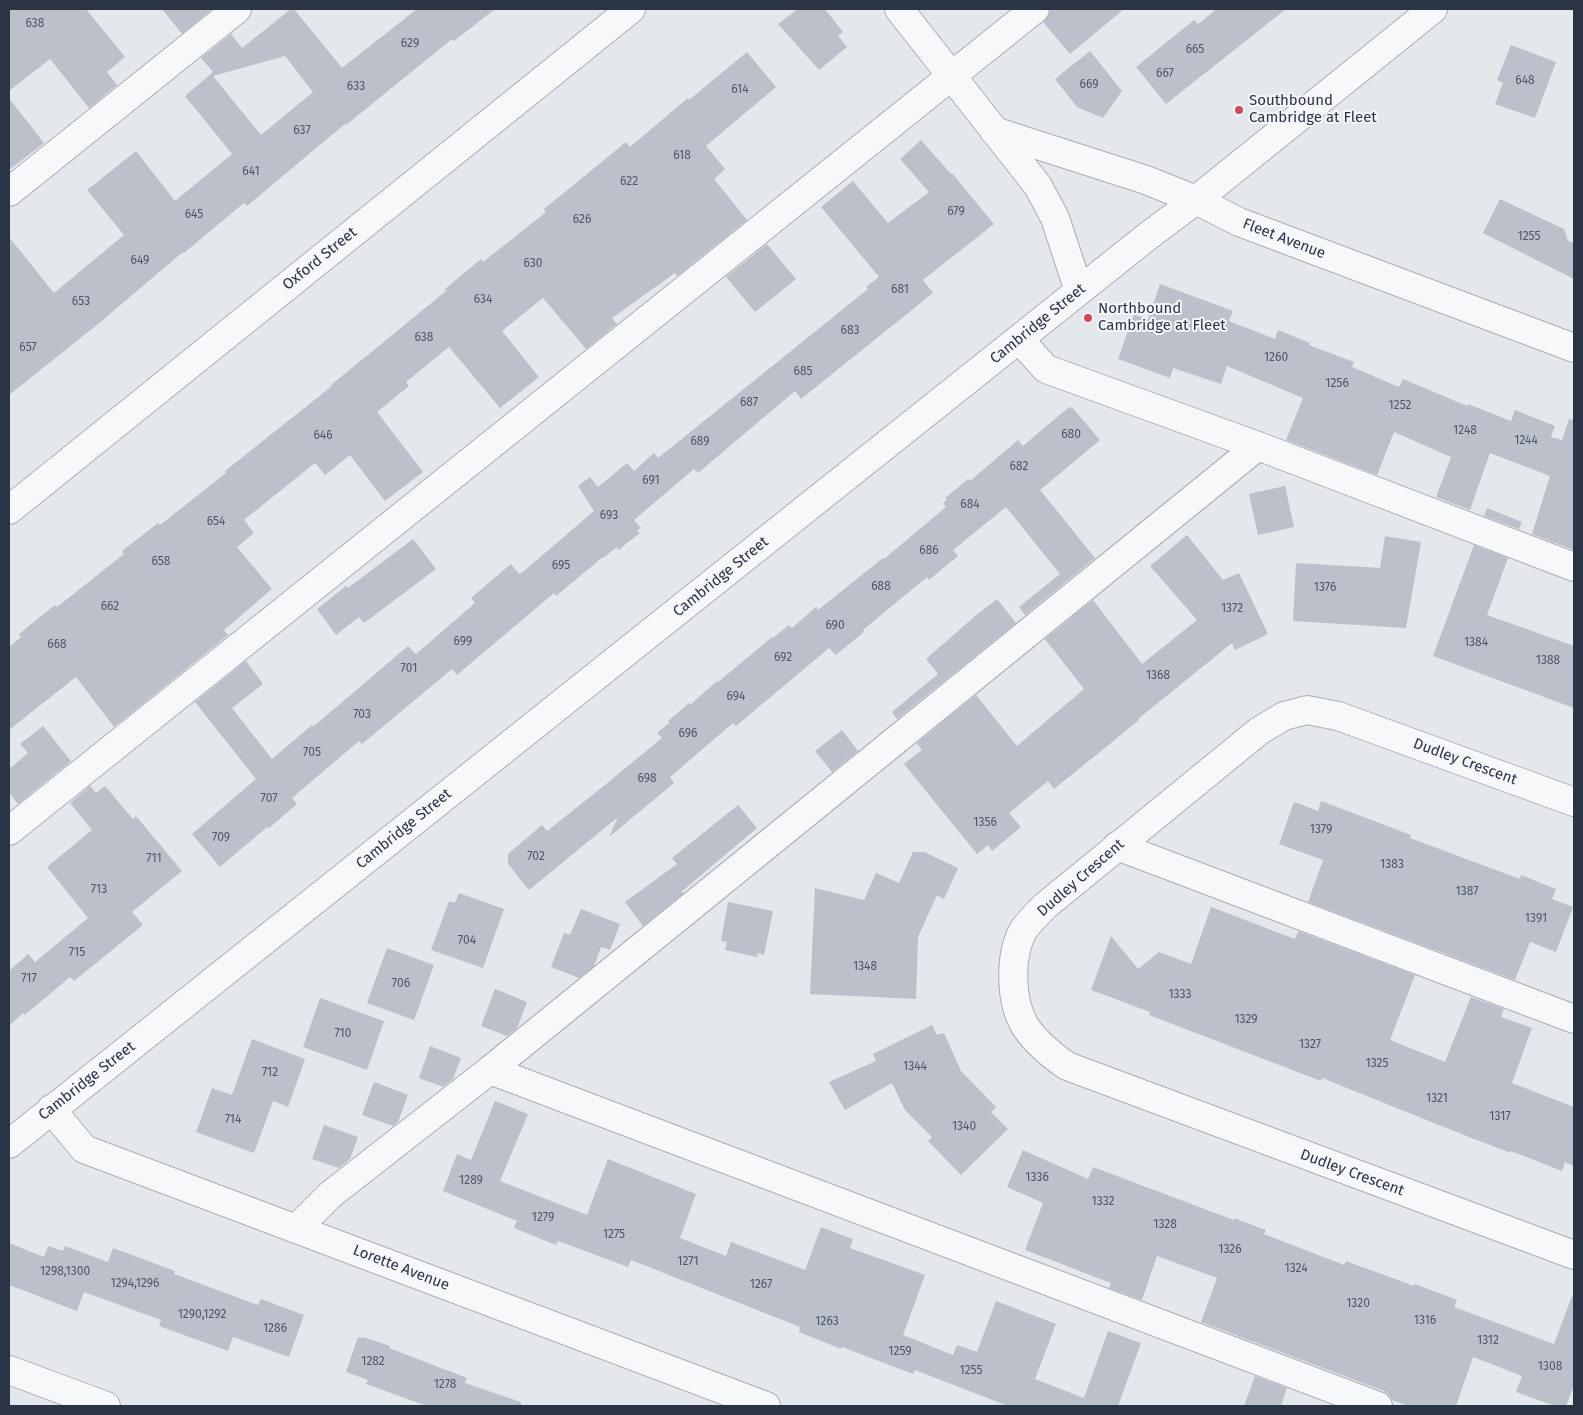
<!DOCTYPE html>
<html>
<head>
<meta charset="utf-8">
<style>
	body { margin:0 }
	#map { position:relative; width:1583px; height:1415px; overflow:hidden; background:#e4e7ec; font-family:"Fira Sans",sans-serif }
	canvas { display:block }
	.frame { position:absolute; inset:0; border:10px solid #2b3445; pointer-events:none }
</style>
</head>
<body>
<div id="map">
<canvas width="1583" height="1415"></canvas>
<div class="frame"></div>
</div>
<script>
const g = document.querySelector('canvas').getContext('2d');
g.lineJoin = 'round';
function fillPath(path, color) { g.fillStyle = color; g.fill(path, 'evenodd'); }
function trace(path, color, width, dash) { g.strokeStyle = color; g.lineWidth = width; g.lineCap = dash ? 'butt' : 'round'; g.setLineDash(dash || []); g.stroke(path); }
function drawText(font, color, halo, rows, align = 'center') {
  g.font = font + ' "Fira Sans",sans-serif'; g.lineWidth = 4; g.setLineDash([]); g.textBaseline = 'middle'; g.strokeStyle = halo; g.fillStyle = color; for (const [text, x, y, turn = 0] of rows) {
    g.save(); g.translate(x, y); g.rotate((+turn || 0) * Math.PI / 180); g.textAlign = isNaN(turn) ? turn : align; if (halo) g.strokeText(text, 0, 0); g.fillText(text, 0, 0); g.restore();
  }
}
fillPath(new Path2D(`
	M 9,9 L 86,9 L 125,57 L 107,72 L 117,85 L 89,108 L 50,59 L 9,91 Z
	M 162,9 L 211,9 L 211,10 L 182,34 Z
	M 291,9 L 294,9 L 342,68 L 417,9 L 495,9 L 454,41 L 452,39 L 346,125 L 345,124 L 247,206 L 244,203 L 184,253 L 183,252 L 98,324 L 9,395 L 9,237 L 54,293 L 124,235 L 87,190 L 136,151 L 175,201 L 232,154 L 185,96 L 213,72 L 201,58 L 231,34 L 242,48 ZM 285,56 L 313,92 L 261,135 L 213,76 Z
	M 798,9 L 825,9 L 843,32 L 838,36 L 847,47 L 819,70 L 778,24 Z
	M 1050,9 L 1124,9 L 1070,54 L 1043,22 L 1049,15 Z
	M 1217,9 L 1286,9 L 1166,104 L 1136,67 L 1194,20 L 1198,24 Z
	M 1511,45 L 1556,62 L 1535,118 L 1495,104 L 1503,83 L 1497,80 Z
	M 1090,51 L 1122,91 L 1103,118 L 1077,107 L 1055,79 Z
	M 747,52 L 776,87 L 706,146 L 725,169 L 714,179 L 747,220 L 677,276 L 675,273 L 612,318 L 617,324 L 586,349 L 543,298 L 502,331 L 539,377 L 500,408 L 449,347 L 406,382 L 409,386 L 377,412 L 423,472 L 385,501 L 350,455 L 325,475 L 315,463 L 244,520 L 254,533 L 237,547 L 272,589 L 224,630 L 228,635 L 114,727 L 76,677 L 9,730 L 9,647 L 21,637 L 19,634 L 55,605 L 57,607 L 124,554 L 122,551 L 158,523 L 160,525 L 226,473 L 225,471 L 332,386 L 331,385 L 446,291 L 445,289 L 481,259 L 483,262 L 546,212 L 544,209 L 626,142 L 630,147 L 688,98 L 689,100 Z
	M 9,98 L 44,143 L 9,170 Z
	M 921,140 L 951,174 L 952,173 L 994,224 L 923,280 L 933,293 L 801,399 L 795,391 L 698,473 L 694,469 L 634,520 L 641,528 L 637,530 L 640,533 L 618,550 L 617,547 L 603,558 L 603,557 L 556,596 L 554,593 L 457,675 L 452,669 L 362,744 L 359,741 L 292,798 L 297,804 L 269,828 L 267,827 L 220,867 L 192,834 L 256,779 L 195,702 L 246,661 L 263,684 L 232,708 L 272,759 L 312,725 L 314,726 L 408,646 L 416,654 L 475,603 L 471,598 L 511,564 L 519,574 L 524,571 L 594,511 L 578,486 L 590,477 L 598,487 L 627,463 L 634,471 L 654,453 L 658,458 L 868,289 L 866,287 L 879,277 L 821,207 L 853,181 L 888,223 L 929,192 L 900,159 Z
	M 1500,199 L 1564,229 L 1568,241 L 1574,243 L 1574,279 L 1483,233 Z
	M 767,244 L 796,279 L 755,312 L 726,277 Z
	M 1160,284 L 1233,311 L 1229,321 L 1275,339 L 1278,330 L 1310,343 L 1309,345 L 1354,362 L 1352,367 L 1399,387 L 1403,379 L 1467,406 L 1468,404 L 1511,421 L 1515,410 L 1555,426 L 1551,437 L 1562,440 L 1569,419 L 1574,420 L 1574,550 L 1532,534 L 1550,476 L 1490,453 L 1470,510 L 1436,497 L 1451,457 L 1394,432 L 1377,475 L 1286,440 L 1303,398 L 1227,366 L 1221,384 L 1173,368 L 1170,378 L 1118,359 L 1134,314 L 1148,320 Z
	M 1069,407 L 1071,408 L 1072,407 L 1100,440 L 1040,490 L 1095,558 L 1025,615 L 1019,607 L 1060,574 L 1006,507 L 953,550 L 958,556 L 929,580 L 927,577 L 863,630 L 864,632 L 836,655 L 829,648 L 736,726 L 733,723 L 670,777 L 674,783 L 609,837 L 618,817 L 529,890 L 508,864 L 508,854 L 542,825 L 547,831 L 600,789 L 662,738 L 657,733 L 669,723 L 668,721 L 689,703 L 690,705 L 717,681 L 718,682 L 772,637 L 773,638 L 789,625 L 792,628 L 816,607 L 818,610 L 883,558 L 884,559 L 946,507 L 943,503 L 947,500 L 945,498 L 968,479 L 970,481 L 1018,440 L 1023,446 Z
	M 1285,486 L 1294,527 L 1258,535 L 1249,494 Z
	M 1487,508 L 1522,522 L 1519,529 L 1484,516 Z
	M 1187,535 L 1223,580 L 1239,573 L 1268,634 L 1235,650 L 1232,643 L 1138,719 L 1139,720 L 1111,743 L 1054,789 L 1048,781 L 1009,813 L 1021,827 L 992,851 L 988,845 L 977,854 L 904,764 L 922,750 L 917,743 L 976,695 L 1017,746 L 1084,689 L 1045,639 L 1093,600 L 1142,664 L 1197,620 L 1150,566 Z
	M 1385,536 L 1421,542 L 1406,628 L 1293,621 L 1296,563 L 1380,568 Z
	M 413,539 L 436,569 L 364,623 L 359,617 L 336,635 L 317,609 L 346,586 L 348,588 Z
	M 1474,545 L 1508,558 L 1487,615 L 1574,646 L 1574,708 L 1433,656 Z
	M 997,599 L 1016,623 L 897,719 L 892,712 L 938,674 L 926,659 L 974,617 Z
	M 43,726 L 71,761 L 18,804 L 9,793 L 9,769 L 28,753 L 20,744 Z
	M 842,730 L 858,751 L 832,772 L 815,751 Z
	M 90,786 L 96,793 L 105,786 L 133,819 L 136,816 L 182,871 L 132,912 L 143,925 L 74,981 L 70,977 L 25,1015 L 23,1013 L 9,1026 L 9,971 L 28,954 L 35,962 L 88,918 L 47,867 L 92,830 L 70,803 Z
	M 1321,801 L 1411,835 L 1410,838 L 1520,879 L 1521,875 L 1556,889 L 1552,899 L 1573,907 L 1556,952 L 1530,942 L 1515,980 L 1308,902 L 1323,860 L 1279,844 L 1294,802 L 1318,811 Z
	M 738,805 L 757,828 L 681,892 L 684,893 L 643,926 L 625,902 L 677,864 L 672,858 Z
	M 913,852 L 924,852 L 958,868 L 944,899 L 937,895 L 918,937 L 916,999 L 810,994 L 815,888 L 864,900 L 876,873 L 899,883 Z
	M 459,893 L 504,909 L 483,968 L 431,950 L 449,901 L 455,903 Z
	M 728,902 L 773,911 L 764,955 L 758,953 L 757,957 L 725,950 L 727,942 L 721,941 Z
	M 1211,907 L 1295,939 L 1298,931 L 1415,975 L 1390,1040 L 1445,1062 L 1471,997 L 1504,1009 L 1501,1017 L 1532,1028 L 1512,1083 L 1574,1107 L 1574,1166 L 1565,1162 L 1562,1171 L 1511,1151 L 1511,1153 L 1469,1137 L 1322,1078 L 1321,1081 L 1149,1015 L 1150,1012 L 1091,990 L 1111,936 L 1138,969 L 1159,952 L 1191,964 Z
	M 581,909 L 620,924 L 610,950 L 601,947 L 594,966 L 579,978 L 551,967 L 564,933 L 570,935 Z
	M 387,948 L 434,965 L 414,1020 L 367,1003 Z
	M 495,989 L 527,1002 L 517,1028 L 507,1036 L 481,1026 Z
	M 320,998 L 384,1021 L 367,1070 L 303,1047 Z
	M 932,1025 L 937,1035 L 944,1033 L 961,1071 L 996,1107 L 991,1112 L 1008,1129 L 961,1175 L 928,1141 L 932,1137 L 905,1110 L 892,1083 L 845,1110 L 829,1082 L 876,1061 L 873,1054 Z
	M 252,1039 L 305,1059 L 288,1107 L 273,1101 L 254,1153 L 196,1132 L 212,1088 L 232,1095 Z
	M 430,1046 L 461,1058 L 453,1079 L 443,1087 L 419,1078 Z
	M 374,1082 L 408,1095 L 398,1122 L 393,1126 L 362,1115 Z
	M 495,1101 L 528,1114 L 500,1181 L 587,1215 L 608,1159 L 696,1194 L 680,1238 L 726,1256 L 731,1242 L 805,1270 L 821,1227 L 853,1239 L 850,1248 L 925,1275 L 903,1335 L 953,1355 L 957,1345 L 977,1352 L 996,1301 L 1056,1324 L 1035,1379 L 1084,1398 L 1108,1331 L 1141,1343 L 1118,1406 L 1008,1406 L 915,1370 L 913,1374 L 842,1347 L 841,1349 L 799,1332 L 800,1327 L 631,1260 L 628,1267 L 558,1241 L 556,1245 L 514,1228 L 517,1221 L 443,1191 L 457,1154 L 471,1160 Z
	M 324,1125 L 358,1137 L 350,1159 L 339,1168 L 312,1159 Z
	M 1023,1150 L 1088,1179 L 1093,1167 L 1234,1220 L 1234,1218 L 1266,1230 L 1264,1234 L 1344,1265 L 1346,1261 L 1414,1286 L 1415,1284 L 1457,1300 L 1454,1307 L 1554,1344 L 1572,1296 L 1574,1297 L 1574,1385 L 1566,1406 L 1555,1406 L 1516,1392 L 1522,1376 L 1473,1357 L 1456,1406 L 1409,1406 L 1392,1400 L 1390,1396 L 1384,1391 L 1201,1322 L 1217,1278 L 1157,1256 L 1142,1300 L 1109,1288 L 1111,1283 L 1025,1250 L 1043,1203 L 1007,1187 Z
	M 9,1243 L 44,1257 L 48,1246 L 63,1251 L 65,1246 L 108,1262 L 113,1248 L 175,1271 L 174,1274 L 258,1305 L 261,1299 L 304,1315 L 289,1357 L 233,1337 L 228,1351 L 159,1326 L 161,1320 L 84,1292 L 77,1311 L 9,1285 Z
	M 358,1337 L 363,1338 L 363,1337 L 390,1346 L 389,1348 L 467,1378 L 465,1383 L 521,1402 L 521,1406 L 427,1406 L 366,1384 L 368,1380 L 346,1372 Z
	M 1255,1376 L 1287,1388 L 1281,1406 L 1244,1406 Z`), '#bbc0ca');
const minor = new Path2D(`
	M 899,9 L 1038,186 L 1055,218 L 1079,291
	M 994,131 L 1146,180 L 1196,200 L 1239,222 L 1574,348
	M 9,192 L 237,9
	M 1019,339 L 1046,369 L 1258,446 L 1574,567
	M 9,510 L 631,9
	M 1574,802 L 1338,716 L 1307,710 L 1284,716 L 1259,731 L 1045,906 C 1038,913 1030,921 1024,929 C 1009,954 1010,1001 1025,1026 C 1036,1043 1051,1055 1067,1066 L 1574,1255
	M 9,831 L 1035,9
	M 1117,846 L 1574,1019
	M 490,1070 L 1258,446
	M 51,1109 L 84,1149 L 766,1406
	M 9,1144 L 1148,236 L 1196,200 L 1433,9
	M 296,1229 L 330,1195 L 490,1070 L 1378,1406
	M 9,1370 L 106,1406`);
trace(minor, '#a9aeb7', 30);
trace(minor, '#f7f8fa', 28);
for (const [x, y, r, color] of [
	[1239,110,5,"#d1495b"],
	[1088,318,5,"#d1495b"]
]) { const dot = new Path2D(); dot.arc(x, y, r, 0, 2 * Math.PI); g.fillStyle = color; g.fill(dot); trace(dot, '#f4f6f9', 2); }
drawText('12px', '#4f5766', null, [
	["638",35,24],
	["629",410,44],
	["665",1195,50],
	["667",1165,74],
	["648",1525,81],
	["669",1089,85],
	["633",356,87],
	["614",740,90],
	["637",302,131],
	["618",682,156],
	["641",251,172],
	["622",629,182],
	["679",956,212],
	["645",194,215],
	["626",582,220],
	["1255",1529,237],
	["649",140,261],
	["630",533,264],
	["681",900,290],
	["634",483,300],
	["653",81,302],
	["683",850,331],
	["638",424,338],
	["657",28,348],
	["1260",1276,358],
	["685",803,372],
	["1256",1337,384],
	["687",749,403],
	["1252",1400,406],
	["1248",1465,431],
	["680",1071,435],
	["646",323,436],
	["1244",1526,441],
	["689",700,442],
	["682",1019,467],
	["691",651,481],
	["684",970,505],
	["693",609,516],
	["654",216,522],
	["686",929,551],
	["658",161,562],
	["695",561,566],
	["688",881,587],
	["1376",1325,588],
	["662",110,607],
	["1372",1232,609],
	["690",835,626],
	["699",463,642],
	["1384",1476,643],
	["668",57,645],
	["692",783,658],
	["1388",1548,661],
	["701",409,669],
	["1368",1158,676],
	["694",736,697],
	["703",362,715],
	["696",688,734],
	["705",312,753],
	["698",647,779],
	["707",269,799],
	["1356",985,823],
	["1379",1321,830],
	["709",221,838],
	["702",536,857],
	["711",154,859],
	["1383",1392,865],
	["713",99,890],
	["1387",1467,892],
	["1391",1536,919],
	["704",467,941],
	["715",77,953],
	["1348",865,967],
	["717",29,979],
	["706",401,984],
	["1333",1180,995],
	["1329",1246,1020],
	["710",343,1034],
	["1327",1310,1045],
	["1325",1377,1064],
	["1344",915,1067],
	["712",270,1073],
	["1321",1437,1099],
	["1317",1500,1117],
	["714",233,1120],
	["1340",964,1127],
	["1336",1037,1178],
	["1289",471,1181],
	["1332",1103,1202],
	["1279",543,1218],
	["1328",1165,1225],
	["1275",614,1235],
	["1326",1230,1250],
	["1271",688,1262],
	["1324",1296,1269],
	["1298,1300",65,1272],
	["1294,1296",135,1284],
	["1267",761,1285],
	["1320",1358,1304],
	["1290,1292",202,1315],
	["1316",1425,1321],
	["1263",827,1322],
	["1286",275,1329],
	["1312",1488,1341],
	["1259",900,1352],
	["1282",373,1362],
	["1308",1550,1367],
	["1255",971,1371],
	["1278",445,1385]
]);
drawText('15px', '#2b3445', '#f4f6f9', [
	["Southbound",1249,101],
	["Cambridge at Fleet",1249,118],
	["Northbound",1098,309],
	["Cambridge at Fleet",1098,326]
], 'left');
drawText('15px', '#2b3445', '#f4f6f9', [
	["Fleet Avenue",1284,239,21],
	["Oxford Street",320,259,-39],
	["Cambridge Street",1038,324,-39],
	["Cambridge Street",721,577,-39],
	["Dudley Crescent",1465,762,20],
	["Cambridge Street",404,829,-39],
	["Dudley Crescent",1081,878,-41],
	["Cambridge Street",87,1081,-38],
	["Dudley Crescent",1352,1173,20],
	["Lorette Avenue",401,1268,21]
]);
</script>
</body>
</html>
